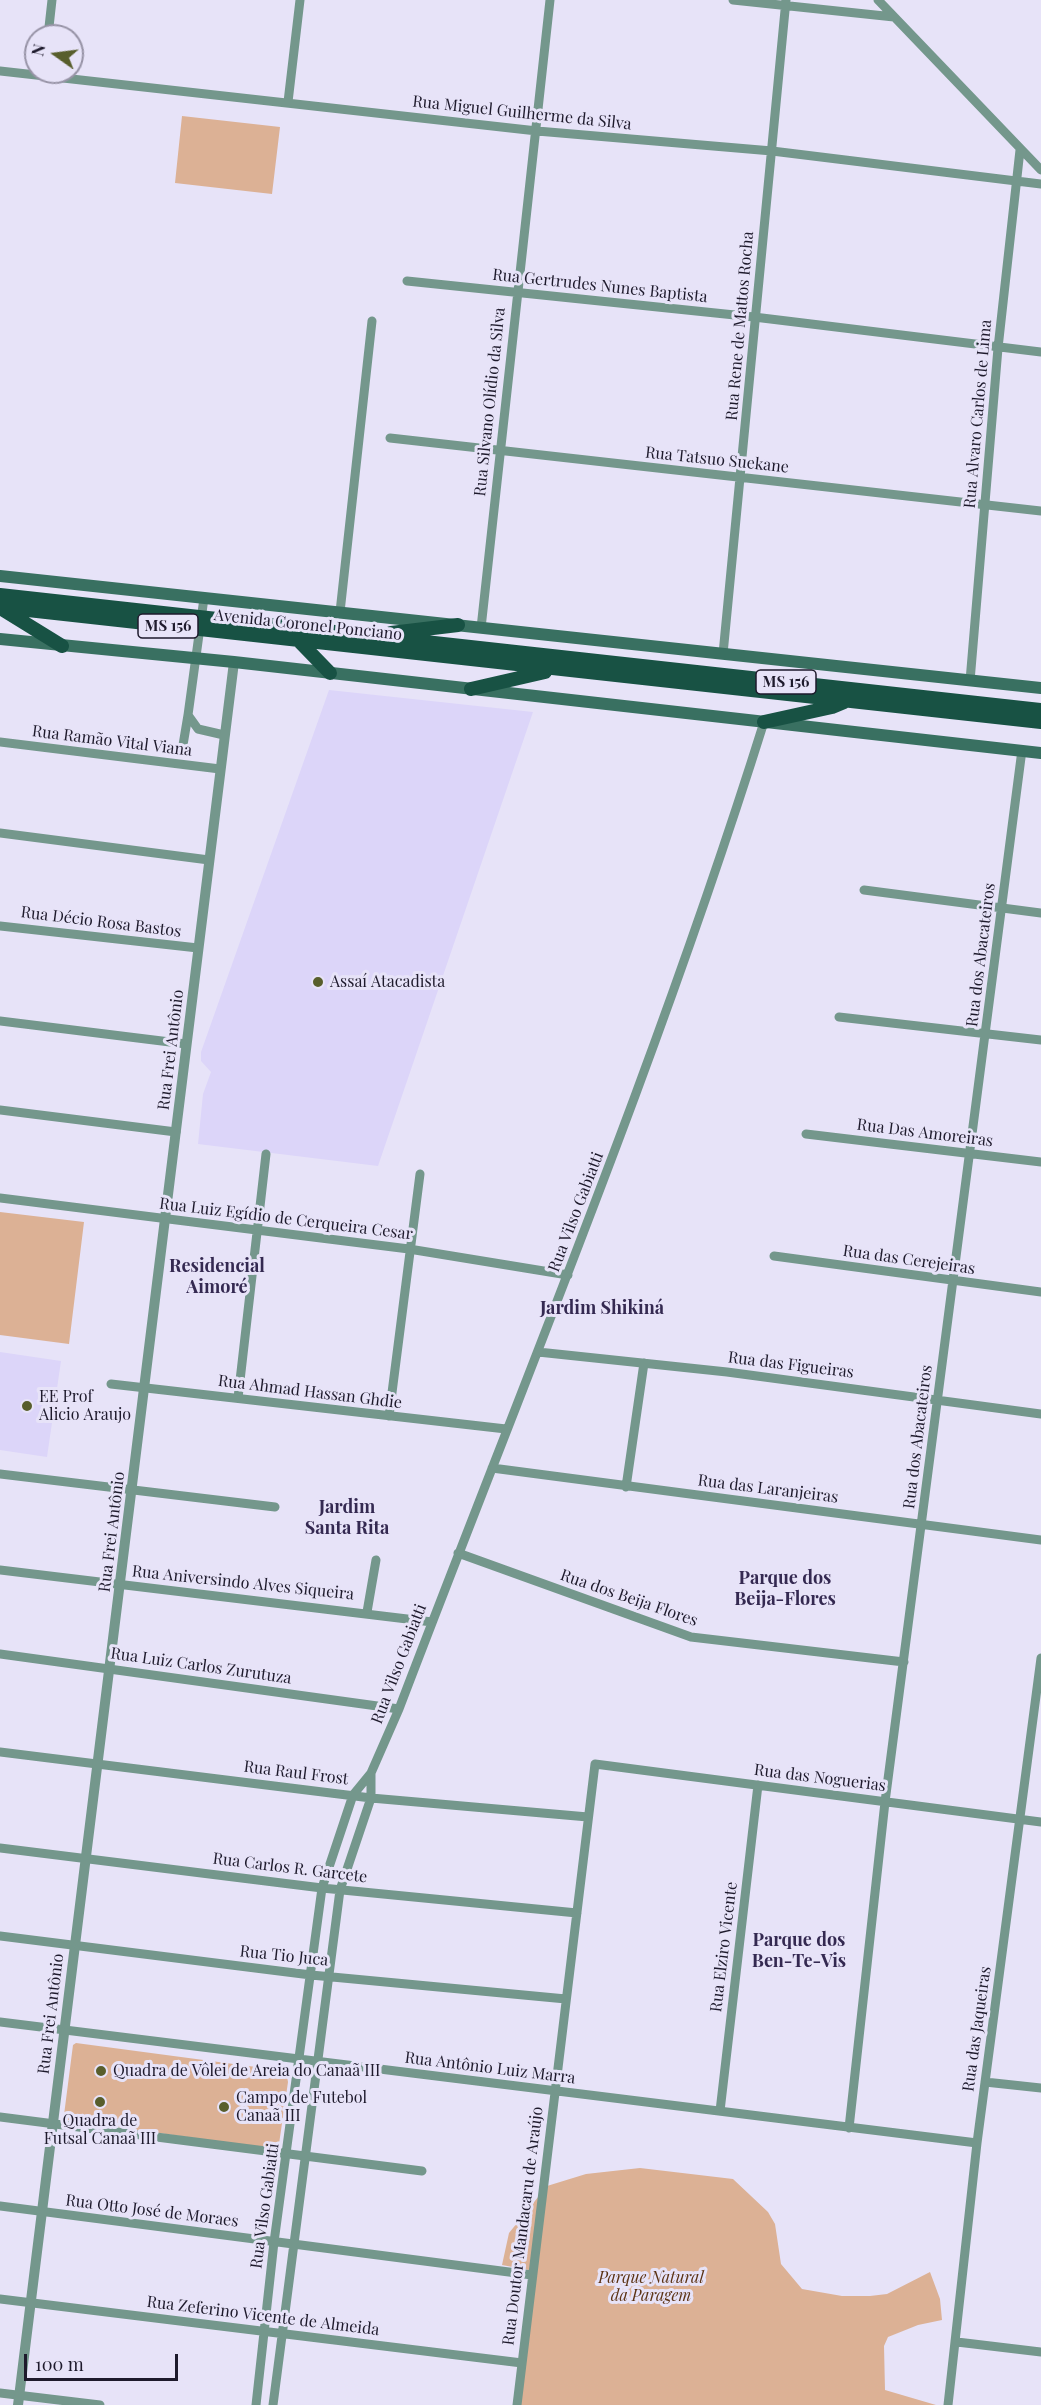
<!DOCTYPE html>
<html>
<head>
<meta charset="utf-8">
<style>
	body { margin:0 }
	#map { position:relative; width:1041px; height:2405px; overflow:hidden; background:#e7e3f8; font-family:"Playfair Display",serif }
	canvas { display:block }
	.north { position:absolute; left:24px; top:24px; width:60px; height:60px; box-sizing:border-box; background:#e7e3f8; border:2px solid #9793a6; border-radius:50%; rotate:284deg; font-size:16px; font-weight:700; line-height:24px; text-align:center; color:#1e1a2c }
	.north::after { content:''; display:block; margin:auto; width:21px; height:27px; background:#585e2c; clip-path:polygon(50% 0,100% 100%,50% 72%,0 100%) }
	.scale { position:absolute; left:24px; top:2354px; width:154px; height:27px; box-sizing:border-box; border:3px solid #1e1a2c; border-top:0; padding-left:8px; font-size:18px; line-height:21px; white-space:nowrap; color:#1e1a2c; -webkit-text-stroke:4px #e7e3f8; paint-order:stroke }
</style>
</head>
<body>
<div id="map">
<canvas width="1041" height="2405"></canvas>
<div class="north">N</div>
<div class="scale">100 m</div>
</div>
<script>
const g = document.querySelector('canvas').getContext('2d');
g.lineJoin = 'round';
function fillPath(path, color) { g.fillStyle = color; g.fill(path, 'evenodd'); }
function trace(path, color, width, dash) { g.strokeStyle = color; g.lineWidth = width; g.lineCap = dash ? 'butt' : 'round'; g.setLineDash(dash || []); g.stroke(path); }
function drawText(font, color, halo, rows, align = 'center') {
  g.font = font + ' "Playfair Display",serif'; g.lineWidth = 6; g.setLineDash([]); g.textBaseline = 'middle'; g.strokeStyle = halo; g.fillStyle = color; for (const [text, x, y, turn = 0] of rows) {
    g.save(); g.translate(x, y); g.rotate((+turn || 0) * Math.PI / 180); g.textAlign = isNaN(turn) ? turn : align; if (halo) g.strokeText(text, 0, 0); g.fillText(text, 0, 0); g.restore();
  }
}
fillPath(new Path2D(`
	M 329,690 L 533,712 L 378,1166 L 198,1144 L 203,1094 L 211,1072 L 201,1061 L 201,1052 Z
	M 0,1352 L 61,1361 L 47,1457 L 0,1450 Z`), '#dcd5f9');
fillPath(new Path2D(`
	M 182,116 L 280,127 L 272,194 L 175,183 Z
	M 0,1212 L 84,1222 L 69,1344 L 0,1335 Z
	M 76,2043 L 286,2071 L 288,2082 L 279,2144 L 272,2149 L 67,2120 L 64,2115 L 73,2045 Z
	M 640,2168 L 733,2179 L 768,2212 L 775,2224 L 781,2264 L 802,2289 L 842,2296 L 870,2296 L 887,2294 L 930,2272 L 940,2299 L 942,2320 L 918,2325 L 888,2337 L 884,2346 L 885,2390 L 936,2405 L 514,2405 L 534,2271 L 502,2265 L 509,2233 L 547,2186 L 586,2174 Z`), '#dcb195');
trace(new Path2D(`
	M 733,0 L 894,17
	M 878,0 L 1041,170
	M 48,36 L 52,0
	M 0,71 L 537,131 L 772,151 L 1041,184
	M 288,102 L 300,0
	M 407,281 L 754,317 L 1041,352
	M 390,438 L 1041,511
	M 204,598 L 188,715 L 198,729 L 224,735
	M 340,612 L 372,321
	M 481,628 L 550,0
	M 723,654 L 786,0
	M 970,681 L 998,348 L 1020,150
	M 0,742 L 220,769
	M 182,751 L 188,715
	M 0,833 L 209,860
	M 864,890 L 1041,913
	M 0,926 L 198,948
	M 839,1017 L 1041,1040
	M 0,1021 L 186,1044
	M 0,1110 L 176,1132
	M 806,1134 L 1041,1162
	M 0,1198 L 409,1249 L 568,1275
	M 774,1256 L 1041,1292
	M 538,1352 L 727,1372 L 1041,1414
	M 111,1384 L 506,1429
	M 238,1398 L 266,1154
	M 389,1416 L 420,1174
	M 492,1468 L 1041,1540
	M 0,1474 L 275,1507
	M 626,1487 L 644,1363
	M 458,1553 L 691,1637 L 904,1662
	M 0,1570 L 432,1622
	M 367,1612 L 376,1560
	M 0,1654 L 399,1709
	M 0,1752 L 371,1798 L 588,1817
	M 0,1848 L 322,1888 L 577,1913
	M 0,1936 L 311,1975 L 566,1999
	M 0,2022 L 977,2143
	M 985,2082 L 1041,2088
	M 720,2111 L 758,1785
	M 0,2117 L 422,2171
	M 849,2128 L 885,1802 L 1022,750
	M 0,2206 L 532,2275
	M 0,2299 L 522,2363
	M 957,2342 L 1041,2352
	M 0,2393 L 100,2405
	M 256,2405 L 274,2242 L 322,1888 L 353,1795 L 371,1773 L 399,1709 C 524,1381 659,1057 764,722
	M 273,2405 L 340,1890 L 371,1798 L 371,1773
	M 517,2405 L 595,1764 L 1041,1822
	M 948,2405 L 977,2143 L 1041,1658`), '#74978c', 9);
trace(new Path2D(`
	M 18,2405 L 234,662`), '#74978c', 10);
trace(new Path2D(`
	M 0,576 L 1041,688
	M 0,639 L 234,662 L 1041,753`), '#397061', 12);
trace(new Path2D(`
	M 0,595 L 1041,710
	M 0,607 L 1041,722
	M 2,609 L 62,646
	M 391,633 L 458,625
	M 298,640 L 330,673
	M 471,689 L 545,672
	M 764,722 L 832,707 L 844,702`), '#185244', 14);
for (const [x, y, r, color] of [
	[318,982,6,"#585e2c"],
	[27,1406,6,"#585e2c"],
	[101,2071,6,"#585e2c"],
	[100,2102,6,"#585e2c"],
	[224,2107,6,"#585e2c"]
]) { const dot = new Path2D(); dot.arc(x, y, r, 0, 2 * Math.PI); g.fillStyle = color; g.fill(dot); trace(dot, '#e7e3f8', 2); }
for (const [x, y, w] of [
	[168,626,60],
	[786,682,60]
]) { const box = new Path2D(); box.roundRect(x - w / 2, y - 12, w, 24, 4.5); g.fillStyle = '#e7e3f8'; g.fill(box); trace(box, '#1e1a2c', 1.5); }
drawText('bold 15px', '#1e1a2c', null, [
	["MS 156",168,626],
	["MS 156",786,682]
]);
drawText('16px', '#1e1a2c', '#e7e3f8', [
	["Rua Miguel Guilherme da Silva",522,113,6],
	["Rua Gertrudes Nunes Baptista",600,286,6],
	["Rua Rene de Mattos Rocha",740,326,-85],
	["Rua Silvano Olídio da Silva",490,402,-84],
	["Rua Alvaro Carlos de Lima",978,414,-85],
	["Rua Tatsuo Suekane",717,460,6],
	["Avenida Coronel Ponciano",308,625,6],
	["Rua Ramão Vital Viana",112,741,7],
	["Rua Décio Rosa Bastos",101,922,7],
	["Rua dos Abacateiros",981,955,-83],
	["Rua Frei Antônio",171,1050,-83],
	["Rua Das Amoreiras",925,1133,7],
	["Rua Vilso Gabiatti",576,1212,-69],
	["Rua Luiz Egídio de Cerqueira Cesar",286,1219,7],
	["Rua das Cerejeiras",909,1260,8],
	["Rua das Figueiras",791,1365,7],
	["Rua Ahmad Hassan Ghdie",310,1392,7],
	["Rua dos Abacateiros",918,1437,-83],
	["Rua das Laranjeiras",768,1489,7],
	["Rua Frei Antônio",112,1532,-83],
	["Rua Aniversindo Alves Siqueira",243,1583,6],
	["Rua dos Beija Flores",629,1598,19],
	["Rua Vilso Gabiatti",399,1664,-69],
	["Rua Luiz Carlos Zurutuza",201,1666,8],
	["Rua Raul Frost",296,1773,7],
	["Rua das Noguerias",820,1778,7],
	["Rua Carlos R. Garcete",290,1868,7],
	["Rua Elziro Vicente",724,1947,-83],
	["Rua Tio Juca",284,1956,6],
	["Rua Frei Antônio",51,2014,-83],
	["Rua das Jaqueiras",977,2029,-82],
	["Rua Antônio Luiz Marra",490,2068,7],
	["Rua Vilso Gabiatti",265,2206,-82],
	["Rua Otto José de Moraes",152,2211,7],
	["Rua Doutor Mandacaru de Araújo",523,2226,-83],
	["Rua Zeferino Vicente de Almeida",263,2316,7]
]);
drawText('16px', '#1e1a2c', '#e7e3f8', [
	["Assaí Atacadista",330,982],
	["EE Prof",39,1397],
	["Alicio Araujo",39,1415],
	["Quadra de Vôlei de Areia do Canaã III",113,2071],
	["Campo de Futebol",236,2098],
	["Canaã III",236,2116],
	["Quadra de",100,2121,"center"],
	["Futsal Canaã III",100,2139,"center"]
], 'left');
drawText('italic 16px', '#5b3213', '#e7e3f8', [
	["Parque Natural",651,2278],
	["da Paragem",651,2296]
]);
drawText('bold 18px', '#342951', '#e7e3f8', [
	["Residencial",217,1266],
	["Aimoré",217,1287],
	["Jardim Shikiná",602,1308],
	["Jardim",347,1507],
	["Santa Rita",347,1528],
	["Parque dos",785,1578],
	["Beija-Flores",785,1599],
	["Parque dos",799,1940],
	["Ben-Te-Vis",799,1961]
]);
</script>
</body>
</html>
